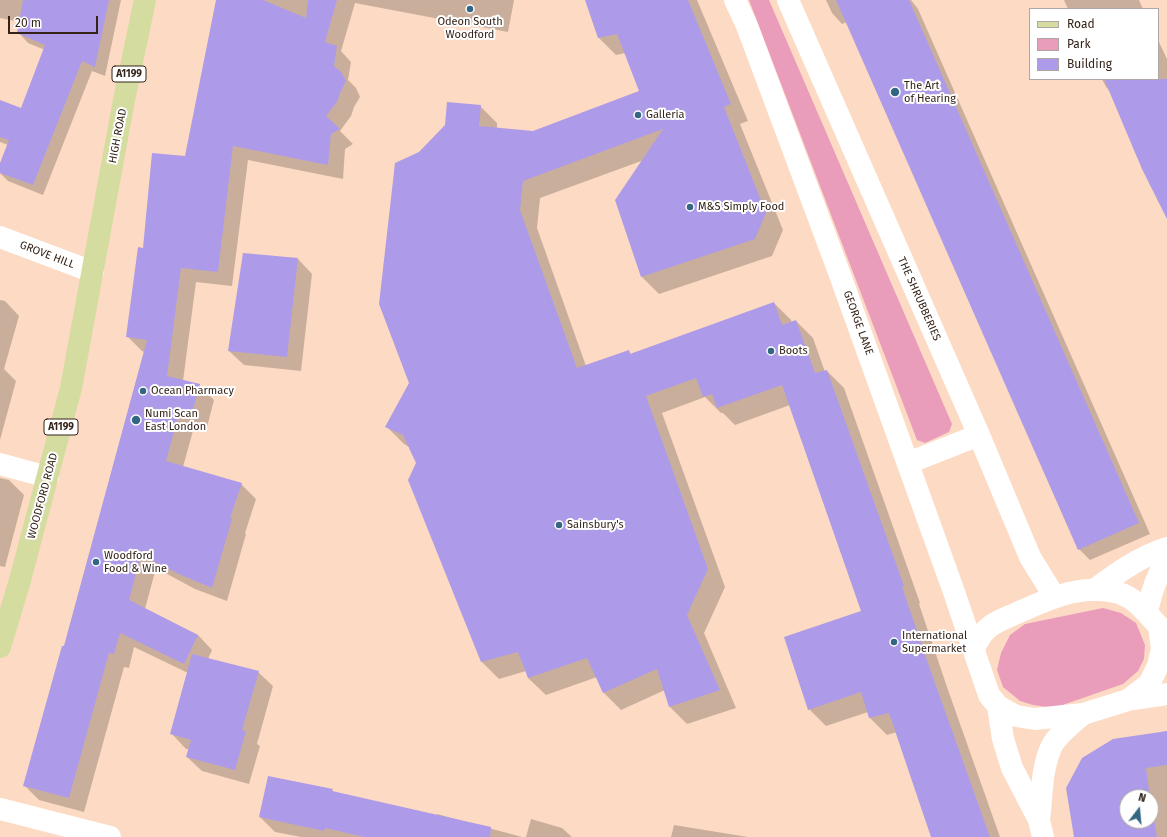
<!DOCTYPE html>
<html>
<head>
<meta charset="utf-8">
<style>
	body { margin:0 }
	#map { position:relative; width:1167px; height:837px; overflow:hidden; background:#fddac3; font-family:"Fira Sans",sans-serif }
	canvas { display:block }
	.legend { position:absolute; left:1029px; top:8px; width:130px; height:72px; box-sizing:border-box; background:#fff; border:1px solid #aea7a3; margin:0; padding:5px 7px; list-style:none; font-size:12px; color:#342318 }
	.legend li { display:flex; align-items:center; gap:8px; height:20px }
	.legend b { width:20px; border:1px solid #aea7a3 }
	.north { position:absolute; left:1119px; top:789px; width:40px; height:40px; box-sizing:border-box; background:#fff; border:1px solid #aea7a3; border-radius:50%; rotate:16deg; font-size:11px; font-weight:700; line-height:16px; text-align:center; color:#342318 }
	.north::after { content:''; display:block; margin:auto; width:14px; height:18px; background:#326682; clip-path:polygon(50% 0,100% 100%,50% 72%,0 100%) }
	.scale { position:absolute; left:8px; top:16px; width:90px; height:18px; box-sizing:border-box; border:2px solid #342318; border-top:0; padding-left:5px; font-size:12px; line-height:14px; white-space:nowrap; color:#342318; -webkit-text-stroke:3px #fff; paint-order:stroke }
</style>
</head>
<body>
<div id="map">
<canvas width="1167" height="837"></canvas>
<ul class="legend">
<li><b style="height:5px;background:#d5dca0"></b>Road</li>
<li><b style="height:11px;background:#ea9dbb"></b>Park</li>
<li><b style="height:11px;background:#ad9ae8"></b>Building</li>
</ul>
<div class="north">N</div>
<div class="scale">20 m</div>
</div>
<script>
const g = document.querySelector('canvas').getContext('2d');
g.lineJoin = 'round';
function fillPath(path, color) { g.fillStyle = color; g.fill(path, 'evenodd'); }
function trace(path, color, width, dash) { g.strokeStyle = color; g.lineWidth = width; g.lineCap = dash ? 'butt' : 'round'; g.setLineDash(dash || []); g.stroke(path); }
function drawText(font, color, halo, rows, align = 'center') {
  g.font = font + ' "Fira Sans",sans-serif'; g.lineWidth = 4; g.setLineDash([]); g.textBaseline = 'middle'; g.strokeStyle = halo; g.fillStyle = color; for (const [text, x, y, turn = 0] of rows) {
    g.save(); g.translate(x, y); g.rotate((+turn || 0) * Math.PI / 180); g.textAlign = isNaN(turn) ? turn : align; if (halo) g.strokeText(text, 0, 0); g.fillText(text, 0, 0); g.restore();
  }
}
fillPath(new Path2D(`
	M 749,0 L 769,0 L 952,424 L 949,432 L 925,443 L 917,440 Z
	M 1103,608 L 1121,613 L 1136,623 L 1145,645 L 1144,659 L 1138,671 L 1123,684 L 1054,708 L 1033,705 L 1020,701 L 1003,687 L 997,670 L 1001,653 L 1010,635 L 1025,624 Z`), '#ea9dbb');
fillPath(new Path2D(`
	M 0,0 L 121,0 L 105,76 L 92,71 L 43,195 L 8,181 L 0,173 L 0,166 L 8,145 L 0,142 L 0,101 L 21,109 L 45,50 L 28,43 L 18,32 L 20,22 L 0,18 Z
	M 217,0 L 514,0 L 508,32 L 355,3 L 341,51 L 351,62 L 348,80 L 356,88 L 360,97 L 354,107 L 351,116 L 340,131 L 353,144 L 345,149 L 343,179 L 248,160 L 232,286 L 196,282 L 183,381 L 199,385 L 214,400 L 206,431 L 194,427 L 183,467 L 241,484 L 256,499 L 245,533 L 246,534 L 227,601 L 195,589 L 156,568 L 145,609 L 198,635 L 212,650 L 208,659 L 258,672 L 273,686 L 257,744 L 260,746 L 249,784 L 202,771 L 187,757 L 189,749 L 186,749 L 172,734 L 188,673 L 134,647 L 129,668 L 124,667 L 84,812 L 39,800 L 24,785 L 64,647 L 144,352 L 142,351 L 127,336 L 144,249 L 186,157 Z
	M 586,0 L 697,0 L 748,121 L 740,124 L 783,230 L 772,256 L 659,294 L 642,277 L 644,160 L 540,198 L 537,228 L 586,366 L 628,351 L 631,354 L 774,303 L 791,320 L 792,323 L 796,321 L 813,338 L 825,372 L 827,371 L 844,388 L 920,603 L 919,604 L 947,687 L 1000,837 L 932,837 L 897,732 L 887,735 L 870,718 L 868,712 L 826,726 L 809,709 L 863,612 L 790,405 L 735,425 L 723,413 L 721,413 L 705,397 L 662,413 L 725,587 L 704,633 L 736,708 L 687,724 L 670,707 L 665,690 L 621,710 L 604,693 L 597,677 L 546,695 L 528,678 L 526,671 L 499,679 L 482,662 L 417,463 L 409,447 L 404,444 L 387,427 L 410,383 L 419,152 L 480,106 L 497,123 L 497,129 L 533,132 L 640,91 L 625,53 L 616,55 L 599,38 Z
	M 826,0 L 911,0 L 918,9 L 1150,534 L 1090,560 L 1079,549 L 847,22 L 842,24 L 832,13 Z
	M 1064,0 L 1139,0 L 1143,9 L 1068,9 Z
	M 1158,40 L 1167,59 L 1167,217 L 1110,91 L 1106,87 L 1102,79 L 1158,79 Z
	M 298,259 L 312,274 L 301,371 L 244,365 L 229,351 Z
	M 0,300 L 5,301 L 19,316 L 4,369 L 16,381 L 0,440 Z
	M 0,478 L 9,480 L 24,495 L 5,567 L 0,566 Z
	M 1167,732 L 1167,837 L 1075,837 ZM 1127,797 L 1151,797 L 1151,821 L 1127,821 Z
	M 332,790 L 334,792 L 437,816 L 437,814 L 522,837 L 301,837 L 275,832 L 260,817 Z
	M 531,819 L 562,828 L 572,837 L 526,837 Z
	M 674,825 L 748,837 L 671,837 Z`), '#0003');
fillPath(new Path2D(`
	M 23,0 L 109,0 L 95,67 L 82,61 L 33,185 L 0,173 L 0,163 L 9,140 L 0,137 L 0,100 L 21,108 L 45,45 L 17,33 Z
	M 216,0 L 263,0 L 306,18 L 308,0 L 337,0 L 325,42 L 337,46 L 334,66 L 341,72 L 346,81 L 340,93 L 337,102 L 326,116 L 340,129 L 331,134 L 328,165 L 233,146 L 218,272 L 181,268 L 167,376 L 200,384 L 191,417 L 179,413 L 166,461 L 242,483 L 230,518 L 232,519 L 212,588 L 179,574 L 141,555 L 129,600 L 198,635 L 184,664 L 120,633 L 114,654 L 109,653 L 69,798 L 23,786 L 62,646 L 64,646 L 147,340 L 126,337 L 138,247 L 143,248 L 152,153 L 185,156 Z
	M 585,0 L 688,0 L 731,104 L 724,107 L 766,213 L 755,239 L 641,277 L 615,200 L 663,129 L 523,181 L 520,210 L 577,368 L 629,350 L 630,354 L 774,302 L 782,325 L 796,320 L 815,373 L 827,370 L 904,586 L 902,587 L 930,669 L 990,837 L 931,837 L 889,713 L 869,718 L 861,692 L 808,710 L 784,637 L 861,611 L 782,385 L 717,408 L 712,394 L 703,397 L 696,378 L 646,396 L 708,569 L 687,615 L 720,690 L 669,707 L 657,669 L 603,693 L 587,658 L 528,678 L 518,652 L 481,662 L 408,480 L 416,463 L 403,435 L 385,427 L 409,383 L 379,304 L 395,163 L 419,152 L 445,125 L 447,102 L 481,105 L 479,126 L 533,131 L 639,91 L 617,34 L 598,38 Z
	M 836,0 L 909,0 L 1139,523 L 1078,550 Z
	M 1104,79 L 1167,79 L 1167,219 L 1142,169 Z
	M 243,253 L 298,258 L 287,357 L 228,351 Z
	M 192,654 L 259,671 L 242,730 L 246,731 L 235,770 L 186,757 L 191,740 L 170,734 Z
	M 1167,731 L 1167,765 L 1146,768 L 1150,797 L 1127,797 L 1127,821 L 1151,821 L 1151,801 L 1157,837 L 1074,837 L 1066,788 L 1082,758 L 1113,739 Z
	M 268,776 L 333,789 L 332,791 L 491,827 L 490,837 L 364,837 L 325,828 L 324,831 L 259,817 Z`), '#ad9ae8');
trace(new Path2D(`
	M 0,237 L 93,272
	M 0,464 L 48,477
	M 1094,590 C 1117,573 1139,557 1167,548
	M 1147,612 C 1151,593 1157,575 1167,559
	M 998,706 L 1003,739 L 1012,768 L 1039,820 L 1043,837
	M 0,809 L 110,837
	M 1039,820 C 1042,798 1041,772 1050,750 C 1054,737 1073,723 1083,714`), '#fff', 22);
trace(new Path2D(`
	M 735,0 L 747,26 L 840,275 L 954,592 L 989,695 L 998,706 L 1016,716 L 1035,719 L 1083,714 L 1128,700 L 1167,694
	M 788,0 L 979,435 L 1030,557 L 1054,596
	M 908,463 L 979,435
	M 974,649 C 977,642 981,634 987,629 C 995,621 1009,617 1019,612 C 1052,598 1082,583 1119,593 C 1141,600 1150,620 1167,634
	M 1129,699 L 1149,684 L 1158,666 L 1162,649 L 1159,627`), '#fff', 22);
trace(new Path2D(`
	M 0,647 L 20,580 L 71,388 L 124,100 L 145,0`), '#d5dca0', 22);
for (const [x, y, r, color] of [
	[470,9,4,"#326682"],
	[895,92,5,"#326682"],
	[638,115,4,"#326682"],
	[690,207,4,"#326682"],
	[771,351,4,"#326682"],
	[143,391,4,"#326682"],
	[136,420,5,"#326682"],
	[559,525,4,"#326682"],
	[96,562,4,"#326682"],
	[894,642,4,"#326682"]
]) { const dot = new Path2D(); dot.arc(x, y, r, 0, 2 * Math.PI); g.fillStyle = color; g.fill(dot); trace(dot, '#fff', 1.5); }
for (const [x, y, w] of [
	[129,74,34],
	[61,427,34]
]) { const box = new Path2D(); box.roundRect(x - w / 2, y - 8, w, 16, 3); g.fillStyle = '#fff'; g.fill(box); trace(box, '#342318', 1); }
drawText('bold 10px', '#342318', null, [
	["A1199",129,74],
	["A1199",61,427]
]);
drawText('11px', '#342318', '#fff', [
	["Odeon South",470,22,"center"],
	["Woodford",470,35,"center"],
	["The Art",904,86],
	["of Hearing",904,99],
	["Galleria",646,115],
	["M&S Simply Food",698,207],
	["Boots",779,351],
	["Ocean Pharmacy",151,391],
	["Numi Scan",145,414],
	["East London",145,427],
	["Sainsbury's",567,525],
	["Woodford",104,556],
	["Food & Wine",104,569],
	["International",902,636],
	["Supermarket",902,649]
], 'left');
drawText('11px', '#342318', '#fff', [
	["HIGH ROAD",118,136,-79],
	["GROVE HILL",47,255,21],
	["THE SHRUBBERIES",919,299,66],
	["GEORGE LANE",858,323,70],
	["WOODFORD ROAD",43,496,-75]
]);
</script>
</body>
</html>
